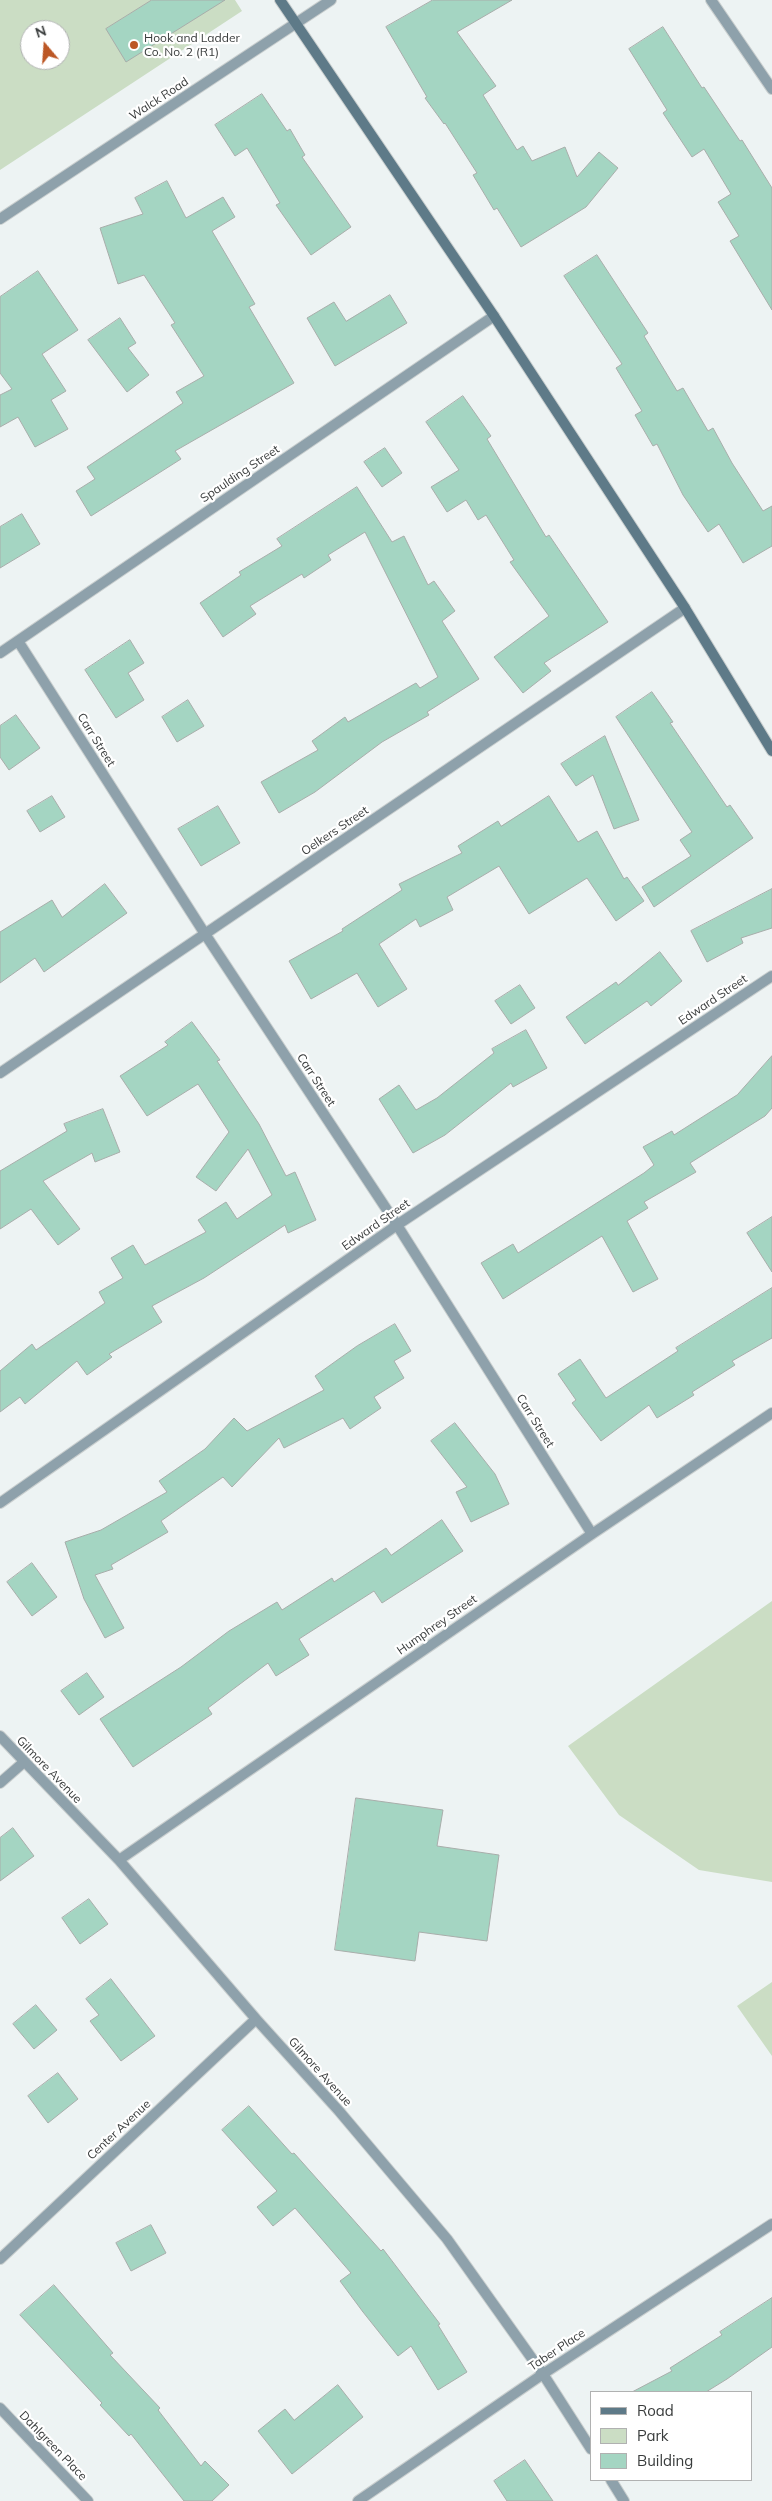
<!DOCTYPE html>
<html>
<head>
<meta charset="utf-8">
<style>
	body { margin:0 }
	#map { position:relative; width:772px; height:2501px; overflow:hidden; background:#edf3f3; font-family:Mulish,sans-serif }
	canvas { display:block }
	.legend { position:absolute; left:590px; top:2391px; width:162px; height:90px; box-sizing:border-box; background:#fff; border:1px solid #b0b1b1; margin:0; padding:6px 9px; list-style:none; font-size:15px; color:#393c3c }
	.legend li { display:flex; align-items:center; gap:10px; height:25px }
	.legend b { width:25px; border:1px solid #b0b1b1 }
	.north { position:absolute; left:20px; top:20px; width:50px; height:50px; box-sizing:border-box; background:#fff; border:1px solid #b0b1b1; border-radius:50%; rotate:342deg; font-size:14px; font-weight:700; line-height:20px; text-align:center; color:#393c3c }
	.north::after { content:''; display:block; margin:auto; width:18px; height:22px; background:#bc5725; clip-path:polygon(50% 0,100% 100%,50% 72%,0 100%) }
</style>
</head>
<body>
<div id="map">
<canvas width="772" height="2501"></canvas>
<ul class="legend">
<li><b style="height:6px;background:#5e7a88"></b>Road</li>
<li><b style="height:14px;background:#cbddc4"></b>Park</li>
<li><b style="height:14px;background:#a4d5c2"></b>Building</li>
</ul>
<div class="north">N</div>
</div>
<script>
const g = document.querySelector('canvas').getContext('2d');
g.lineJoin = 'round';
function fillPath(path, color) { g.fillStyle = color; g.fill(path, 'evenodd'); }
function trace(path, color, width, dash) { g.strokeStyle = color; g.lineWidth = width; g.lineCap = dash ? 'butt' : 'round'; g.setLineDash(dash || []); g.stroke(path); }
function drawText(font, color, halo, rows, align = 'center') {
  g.font = font + ' Mulish,sans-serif'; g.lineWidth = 4.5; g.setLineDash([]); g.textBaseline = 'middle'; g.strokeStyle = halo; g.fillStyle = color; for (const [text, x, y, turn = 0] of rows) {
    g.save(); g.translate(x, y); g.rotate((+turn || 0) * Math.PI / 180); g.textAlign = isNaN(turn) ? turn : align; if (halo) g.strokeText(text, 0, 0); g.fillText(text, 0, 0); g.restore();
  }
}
fillPath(new Path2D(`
	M 0,0 L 235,0 L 242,11 L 0,170 ZM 30,30 L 60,30 L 60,60 L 30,60 Z
	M 772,1601 L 772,1882 L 699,1870 L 619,1815 L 568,1746 Z
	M 772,1982 L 772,2056 L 737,2006 Z`), '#cbddc4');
const building = new Path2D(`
	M 152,0 L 225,0 L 126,62 L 106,29 Z
	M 433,0 L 512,0 L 457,32 L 496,86 L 483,95 L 517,150 L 523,146 L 532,161 L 565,147 L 577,177 L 599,152 L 618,168 L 586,207 L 521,247 L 497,208 L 494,210 L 473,175 L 477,173 L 445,123 L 444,124 L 425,98 L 427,97 L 386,27 Z
	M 663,27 L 702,88 L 704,87 L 740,141 L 742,140 L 772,188 L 772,310 L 730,241 L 739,236 L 718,202 L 731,194 L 704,149 L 692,157 L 663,113 L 667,110 L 629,49 Z
	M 262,94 L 287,131 L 290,129 L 305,155 L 302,157 L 351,227 L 311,255 L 276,205 L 280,203 L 247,148 L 235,156 L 215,125 Z
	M 167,181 L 186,218 L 223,197 L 235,217 L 212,231 L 255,304 L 249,307 L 294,383 L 175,451 L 181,459 L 91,516 L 76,491 L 95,479 L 87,467 L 183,403 L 176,392 L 204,376 L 171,325 L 175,323 L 144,275 L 118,284 L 100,228 L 143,214 L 135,198 Z
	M 597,255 L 648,333 L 644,336 L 677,391 L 683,388 L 708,431 L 713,428 L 732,463 L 763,511 L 772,506 L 772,546 L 743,563 L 719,524 L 708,532 L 683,495 L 657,444 L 653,446 L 635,415 L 642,411 L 616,368 L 622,364 L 564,276 Z
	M 38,271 L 78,330 L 42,354 L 66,391 L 51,400 L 68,429 L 35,447 L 18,417 L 0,427 L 0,395 L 12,389 L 0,373 L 0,297 Z
	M 390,295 L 407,323 L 335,366 L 307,318 L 334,302 L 346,321 Z
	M 120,318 L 136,343 L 128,348 L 149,375 L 127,392 L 88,340 Z
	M 463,396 L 491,436 L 487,439 L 546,537 L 549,535 L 608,622 L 544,663 L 551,671 L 523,693 L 494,657 L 549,616 L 510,562 L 514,560 L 486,515 L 478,520 L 466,500 L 447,512 L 431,487 L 459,470 L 426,422 Z
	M 385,448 L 402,473 L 382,487 L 364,462 Z
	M 357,487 L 392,542 L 404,536 L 428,585 L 434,581 L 455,611 L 442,621 L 479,679 L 427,712 L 429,715 L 382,742 L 315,792 L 279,813 L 261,782 L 318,750 L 312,741 L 345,717 L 348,722 L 416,683 L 420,688 L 438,677 L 365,532 L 328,555 L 331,560 L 304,578 L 302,574 L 250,606 L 256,614 L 223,637 L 200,603 L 241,575 L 239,572 L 282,546 L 277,539 Z
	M 22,514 L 40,544 L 0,568 L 0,527 Z
	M 130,640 L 144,663 L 128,673 L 144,700 L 116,718 L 85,670 Z
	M 652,692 L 673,722 L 670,723 L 727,807 L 730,805 L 753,838 L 654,907 L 642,887 L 691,856 L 680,840 L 692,832 L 616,717 Z
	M 188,700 L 204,726 L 177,742 L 162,717 Z
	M 16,715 L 40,748 L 9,770 L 0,757 L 0,726 Z
	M 605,736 L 639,820 L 614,829 L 593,775 L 576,786 L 561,764 Z
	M 52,796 L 65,817 L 40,832 L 27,811 Z
	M 549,796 L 578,842 L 597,831 L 624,879 L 627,877 L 644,901 L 616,921 L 587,878 L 529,914 L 499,866 L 447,897 L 453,910 L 420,927 L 416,919 L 379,944 L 407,989 L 378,1007 L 357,973 L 311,999 L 289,961 L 343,931 L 342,929 L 402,890 L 399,884 L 462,853 L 458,846 L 498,821 L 501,826 Z
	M 218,806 L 240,843 L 201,866 L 178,829 Z
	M 105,884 L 127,913 L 44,972 L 35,958 L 0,983 L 0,932 L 52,900 L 62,917 Z
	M 772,889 L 772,928 L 741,938 L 743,943 L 707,962 L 691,931 Z
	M 660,952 L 682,981 L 651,1006 L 647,1001 L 585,1044 L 566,1017 L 616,982 L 618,985 Z
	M 520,985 L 535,1008 L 511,1024 L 495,1001 Z
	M 192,1022 L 220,1060 L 217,1061 L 259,1124 L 286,1176 L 295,1172 L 316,1220 L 288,1233 L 285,1225 L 204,1278 L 152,1306 L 162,1322 L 109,1354 L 112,1357 L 87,1375 L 77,1361 L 25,1404 L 20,1397 L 0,1412 L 0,1371 L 32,1344 L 36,1350 L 105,1303 L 99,1292 L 123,1278 L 111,1258 L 133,1245 L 145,1265 L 206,1232 L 198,1220 L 226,1202 L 237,1219 L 272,1195 L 248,1149 L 216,1191 L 196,1177 L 229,1132 L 198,1084 L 147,1116 L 120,1076 L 168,1045 L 165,1042 Z
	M 526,1030 L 547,1068 L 513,1087 L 511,1083 L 445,1135 L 413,1153 L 379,1099 L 399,1085 L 416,1110 L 437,1098 L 494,1053 L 492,1049 Z
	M 772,1056 L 772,1108 L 765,1116 L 690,1163 L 696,1172 L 644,1202 L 648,1208 L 627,1221 L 658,1279 L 633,1292 L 602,1236 L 503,1299 L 481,1263 L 513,1244 L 518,1253 L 644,1173 L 654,1165 L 643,1147 L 672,1131 L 674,1135 L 737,1095 Z
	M 103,1109 L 120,1152 L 95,1162 L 92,1153 L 43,1181 L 80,1229 L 58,1245 L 31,1209 L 0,1229 L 0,1171 L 67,1131 L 64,1124 Z
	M 772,1217 L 772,1272 L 747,1233 Z
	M 772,1288 L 772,1338 L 732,1361 L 735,1365 L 692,1392 L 694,1395 L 657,1418 L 649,1405 L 601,1441 L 572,1403 L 576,1400 L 558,1374 L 580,1359 L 606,1398 L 678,1351 L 676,1348 Z
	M 395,1324 L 411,1351 L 394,1361 L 404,1378 L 374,1397 L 381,1408 L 350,1429 L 343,1418 L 284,1448 L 279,1438 L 232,1487 L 223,1477 L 161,1521 L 168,1532 L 111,1565 L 113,1569 L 95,1575 L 124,1628 L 105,1638 L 84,1599 L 65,1542 L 101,1530 L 167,1492 L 159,1481 L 205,1449 L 234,1418 L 247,1431 L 324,1390 L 315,1376 L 357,1346 Z
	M 455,1423 L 495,1474 L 509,1504 L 471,1522 L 456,1492 L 467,1487 L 431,1441 Z
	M 442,1520 L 463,1551 L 382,1603 L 374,1591 L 299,1639 L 309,1655 L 276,1676 L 268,1663 L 208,1708 L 212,1714 L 133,1767 L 100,1719 L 181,1667 L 229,1631 L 277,1602 L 282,1610 L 332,1578 L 334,1582 L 386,1548 L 391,1555 Z
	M 32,1563 L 57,1597 L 32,1616 L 7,1582 Z
	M 87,1673 L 104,1697 L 79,1715 L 61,1691 Z
	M 356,1798 L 443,1810 L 437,1846 L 499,1855 L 487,1941 L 419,1932 L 415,1961 L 335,1950 Z
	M 13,1828 L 34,1856 L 0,1881 L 0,1838 Z
	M 89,1899 L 108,1924 L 80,1944 L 62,1918 Z
	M 111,1979 L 155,2036 L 121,2061 L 90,2021 L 99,2015 L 86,1999 Z
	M 36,2005 L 57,2030 L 34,2049 L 13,2024 Z
	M 58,2073 L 78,2099 L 48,2123 L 28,2096 Z
	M 249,2106 L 292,2154 L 294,2153 L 381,2251 L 383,2249 L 440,2324 L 438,2325 L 467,2372 L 438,2390 L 411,2346 L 398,2356 L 363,2312 L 340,2281 L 351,2273 L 295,2208 L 273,2226 L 257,2207 L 277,2191 L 222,2130 Z
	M 151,2225 L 166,2253 L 131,2271 L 116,2243 Z
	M 54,2285 L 113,2353 L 110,2355 L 160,2408 L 158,2410 L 201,2466 L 205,2461 L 229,2485 L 212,2501 L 184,2501 L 131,2434 L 129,2436 L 100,2405 L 102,2403 L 20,2315 Z
	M 772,2298 L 772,2347 L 727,2379 L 706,2392 L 632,2392 L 672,2371 L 670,2368 L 722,2335 L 720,2332 Z
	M 338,2385 L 363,2417 L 292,2474 L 258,2431 L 285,2409 L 294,2420 Z
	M 525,2460 L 553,2501 L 507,2501 L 494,2481 Z`);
fillPath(building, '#a4d5c2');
trace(building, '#a8adaa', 1);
const street = new Path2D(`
	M 711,0 L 772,89
	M 0,219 L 331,0
	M 18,641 L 205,934 L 397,1225 L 592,1534
	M 0,653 L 494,316
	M 0,1073 L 685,608
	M 0,1503 L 397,1225 L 772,976
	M 0,1736 L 119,1860 L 256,2019 L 339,2111 L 447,2239 L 543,2374 L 591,2449
	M 0,1783 L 24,1762
	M 119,1860 L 592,1534 L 772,1413
	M 0,2259 L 256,2019
	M 0,2408 L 88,2501
	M 611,2480 L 624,2501
	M 358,2501 L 543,2374 L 772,2224`);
const secondary = new Path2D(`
	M 280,0 L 494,316 L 685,608 L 772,751`);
trace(street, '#c9cece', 12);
trace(secondary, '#c9cece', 12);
trace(street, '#8ea1ab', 10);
trace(secondary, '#5e7a88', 10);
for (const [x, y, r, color] of [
	[134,45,5,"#bc5725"]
]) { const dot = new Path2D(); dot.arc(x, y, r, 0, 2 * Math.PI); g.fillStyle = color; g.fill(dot); trace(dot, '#fff', 2); }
drawText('12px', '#393c3c', '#fff', [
	["Hook and Ladder",144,38],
	["Co. No. 2 (R1)",144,52]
], 'left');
drawText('12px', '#393c3c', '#fff', [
	["Walck Road",159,99,-33],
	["Spaulding Street",240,474,-34],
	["Carr Street",96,740,58],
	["Oelkers Street",335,831,-34],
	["Edward Street",713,1000,-34],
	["Carr Street",316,1080,57],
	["Edward Street",376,1225,-35],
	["Carr Street",535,1421,58],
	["Humphrey Street",437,1625,-35],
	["Gilmore Avenue",49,1770,46],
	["Gilmore Avenue",320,2072,48],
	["Center Avenue",119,2130,-43],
	["Taber Place",557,2350,-34],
	["Dahlgreen Place",53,2446,46]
]);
</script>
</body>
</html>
